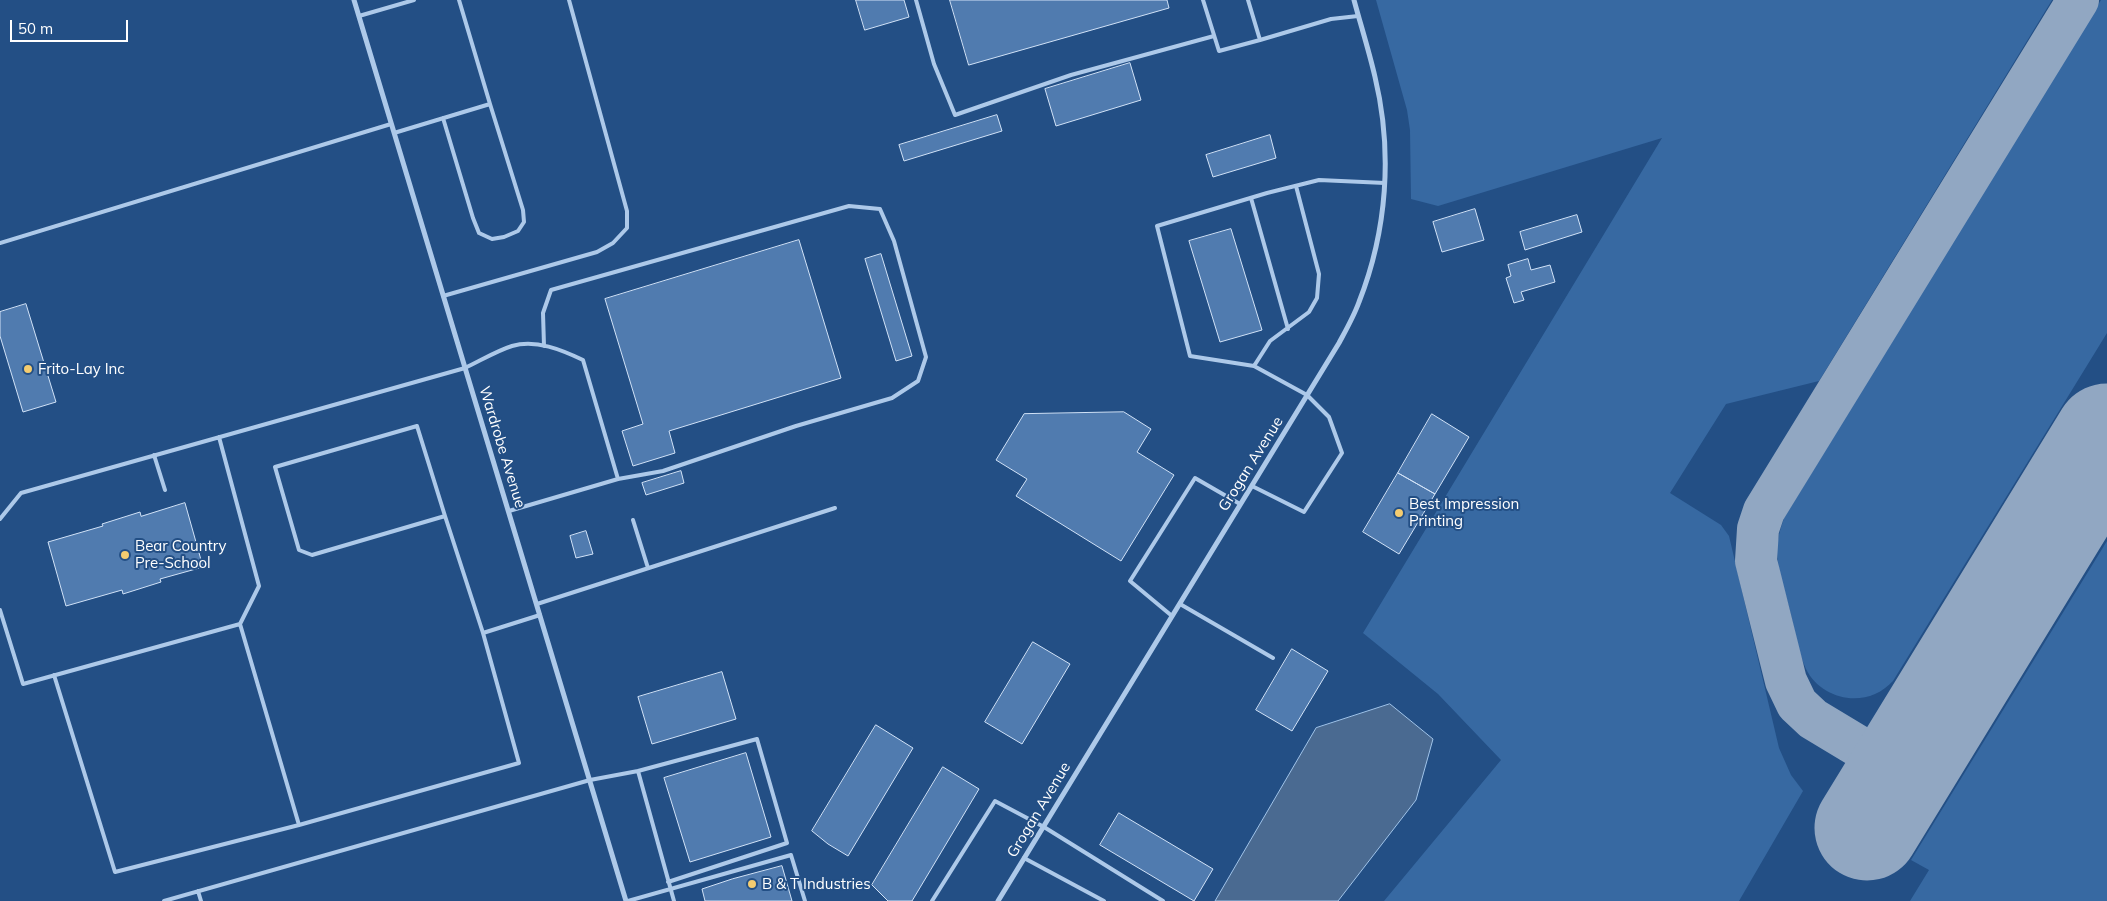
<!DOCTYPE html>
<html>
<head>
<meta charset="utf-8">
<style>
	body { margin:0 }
	#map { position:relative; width:2107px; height:901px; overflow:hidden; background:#234f85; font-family:Mulish,sans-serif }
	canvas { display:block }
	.scale { position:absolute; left:10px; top:20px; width:118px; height:22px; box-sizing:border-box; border:2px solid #fff; border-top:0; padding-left:6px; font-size:15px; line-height:18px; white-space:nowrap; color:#fff; -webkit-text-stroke:4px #234f85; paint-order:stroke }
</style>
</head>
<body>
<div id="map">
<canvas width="2107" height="901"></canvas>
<div class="scale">50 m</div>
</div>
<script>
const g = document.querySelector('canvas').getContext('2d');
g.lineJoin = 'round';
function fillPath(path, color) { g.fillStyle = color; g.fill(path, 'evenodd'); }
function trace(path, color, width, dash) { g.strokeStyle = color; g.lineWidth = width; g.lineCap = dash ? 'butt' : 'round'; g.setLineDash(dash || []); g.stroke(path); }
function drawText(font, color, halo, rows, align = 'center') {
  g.font = font + ' Mulish,sans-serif'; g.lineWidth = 4; g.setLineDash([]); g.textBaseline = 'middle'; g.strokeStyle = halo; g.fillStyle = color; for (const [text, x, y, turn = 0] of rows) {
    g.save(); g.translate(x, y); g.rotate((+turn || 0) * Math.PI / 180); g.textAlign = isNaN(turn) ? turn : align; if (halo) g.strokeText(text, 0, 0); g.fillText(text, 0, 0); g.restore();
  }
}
fillPath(new Path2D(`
	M 1376,0 L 2052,0 L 1819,381 L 1726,404 L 1670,493 L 1721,525 L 1729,536 L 1779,748 L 1791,775 L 1803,791 L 1739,901 L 1384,901 L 1501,760 L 1438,694 L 1363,633 L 1662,138 L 1438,206 L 1411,199 L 1410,130 L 1407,110 Z
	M 2101,0 L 2107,0 L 2107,333 L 1893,681 C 1888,686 1882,691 1875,694 C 1850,705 1818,694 1806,669 C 1798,652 1795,630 1790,611 C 1785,589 1774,562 1778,540 C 1779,532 1782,525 1784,518 Z
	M 2107,541 L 2107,901 L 1910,901 L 1929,870 L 1911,860 Z`), '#3769a2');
const water = new Path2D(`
	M 1390,704 L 1433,739 L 1416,800 L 1338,901 L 1215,901 L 1316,728 Z`);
fillPath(water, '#4a6a91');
trace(water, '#a1c4e9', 1);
trace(new Path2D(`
	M 1901,772 L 1813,719 L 1797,704 L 1786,681 L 1756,561 L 1758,529 L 1764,511 L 2078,0`), '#91a7c2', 42);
trace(new Path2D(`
	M 1867,828 L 2107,436`), '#91a7c2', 105);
const building = new Path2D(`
	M 856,0 L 904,0 L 909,17 L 865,30 Z
	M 950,0 L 1167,0 L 1169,8 L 969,65 Z
	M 1130,63 L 1141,100 L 1056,126 L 1045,89 Z
	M 997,115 L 1002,131 L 904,161 L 899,145 Z
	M 1270,135 L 1276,158 L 1213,177 L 1206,155 Z
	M 1475,209 L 1484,240 L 1442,252 L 1433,222 Z
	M 1577,215 L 1582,232 L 1525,250 L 1520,232 Z
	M 1231,229 L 1262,330 L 1220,342 L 1189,241 Z
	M 799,240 L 841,378 L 669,431 L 675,453 L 633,466 L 622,431 L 643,424 L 605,299 Z
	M 881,254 L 912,356 L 896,361 L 865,259 Z
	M 1528,259 L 1531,270 L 1550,265 L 1555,282 L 1521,292 L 1524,300 L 1514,303 L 1506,278 L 1511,276 L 1508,265 Z
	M 26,304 L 56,402 L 23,412 L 0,336 L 0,312 Z
	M 1124,412 L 1151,429 L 1137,452 L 1174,475 L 1121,561 L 1016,496 L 1027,479 L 996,460 L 1024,414 Z
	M 1432,414 L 1469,437 L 1435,494 L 1398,473 Z
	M 681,471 L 684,483 L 646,495 L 642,483 Z
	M 1398,473 L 1435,494 L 1399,554 L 1363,532 Z
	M 185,503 L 203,567 L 160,579 L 161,582 L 123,594 L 122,590 L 66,606 L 48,542 L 103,526 L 102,524 L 140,512 L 141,516 Z
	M 586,531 L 593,554 L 576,558 L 570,536 Z
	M 1033,642 L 1070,664 L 1022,744 L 985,722 Z
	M 1292,649 L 1328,671 L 1292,731 L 1256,710 Z
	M 722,672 L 736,719 L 652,744 L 638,697 Z
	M 876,725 L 913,748 L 848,856 L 828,844 L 812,831 Z
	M 746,753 L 771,837 L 690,862 L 664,778 Z
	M 943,767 L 979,789 L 912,901 L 888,901 L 872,885 Z
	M 1119,813 L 1213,869 L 1194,901 L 1100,845 Z
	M 782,866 L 792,901 L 705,901 L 702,889 L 732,879 Z`);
fillPath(building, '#507baf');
trace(building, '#d1e2f7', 1);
trace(new Path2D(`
	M 916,0 L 934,64 L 955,115 L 1071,75 L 1214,36
	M 1203,0 L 1219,51 L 1260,40
	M 1248,0 L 1260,40 L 1331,19 L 1358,16
	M 359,16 L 414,0
	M 443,118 L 473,218 L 479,233 L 492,239 L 504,237 L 518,231 L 524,222 L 523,210 L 490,104
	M 394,133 L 490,104 L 459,0
	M 1251,198 L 1288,329
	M 0,243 L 391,124
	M 443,296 L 597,252 L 613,243 L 627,228 L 627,211 L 569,0
	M 544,346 L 543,313 L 551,290 L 849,206 L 880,209 L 894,241 L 926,357 L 918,381 L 892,398 L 796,426 L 663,471 L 618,479
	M 1254,366 L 1270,341 L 1309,312 L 1317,298 L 1319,274 L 1296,186
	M 417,426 L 445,516 L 312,555 L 299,550 L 275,467 Z
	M 219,437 L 259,586 L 240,624 L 299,825
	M 154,455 L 165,490
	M 1252,486 L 1304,512 L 1342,453 L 1329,417 L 1307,395 L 1254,366 L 1190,356 L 1157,226 L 1267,193 L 1319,180 L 1385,183
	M 0,519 L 21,493 L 465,368 C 480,361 496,351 512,346 C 536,339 562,350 583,360 L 618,479 L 509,511
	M 633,520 L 648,568
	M 537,604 L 835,508
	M 1180,604 L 1273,658
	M 0,610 L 23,684 L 240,624
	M 1172,616 L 1130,581 L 1195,478 L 1240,504
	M 483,633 L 540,615
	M 54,675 L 115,872 L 299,825 L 519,763 L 483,633 L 445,516
	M 638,771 L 757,739 L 787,843 L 668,882
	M 1024,858 L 1104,901
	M 198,891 L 201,901
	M 164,901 L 590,780 L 638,771 L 674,901
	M 628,901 L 791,855 L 805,901
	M 932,901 L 995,801 L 1044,827 L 1163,901`), '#adc9e9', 4);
trace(new Path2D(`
	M 354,0 L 626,901
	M 998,901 L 1339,343 C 1346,330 1354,316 1359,302 C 1387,231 1393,152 1375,77 C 1369,51 1361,26 1354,0`), '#adc9e9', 5);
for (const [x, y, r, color] of [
	[28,369,5,"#f4cc70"],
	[1399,513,5,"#f4cc70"],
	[125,555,5,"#f4cc70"],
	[752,884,5,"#f4cc70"]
]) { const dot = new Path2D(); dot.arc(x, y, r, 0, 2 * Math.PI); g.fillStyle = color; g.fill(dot); trace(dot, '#234f85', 2); }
drawText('15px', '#fff', '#234f85', [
	["Frito-Lay Inc",38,369],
	["Best Impression",1409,504],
	["Printing",1409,521],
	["Bear Country",135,546],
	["Pre-School",135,563],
	["B & T Industries",762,884]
], 'left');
drawText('15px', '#fff', '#234f85', [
	["Wardrobe Avenue",502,447,73],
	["Grogan Avenue",1251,464,-58],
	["Grogan Avenue",1039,810,-59]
]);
</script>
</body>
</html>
